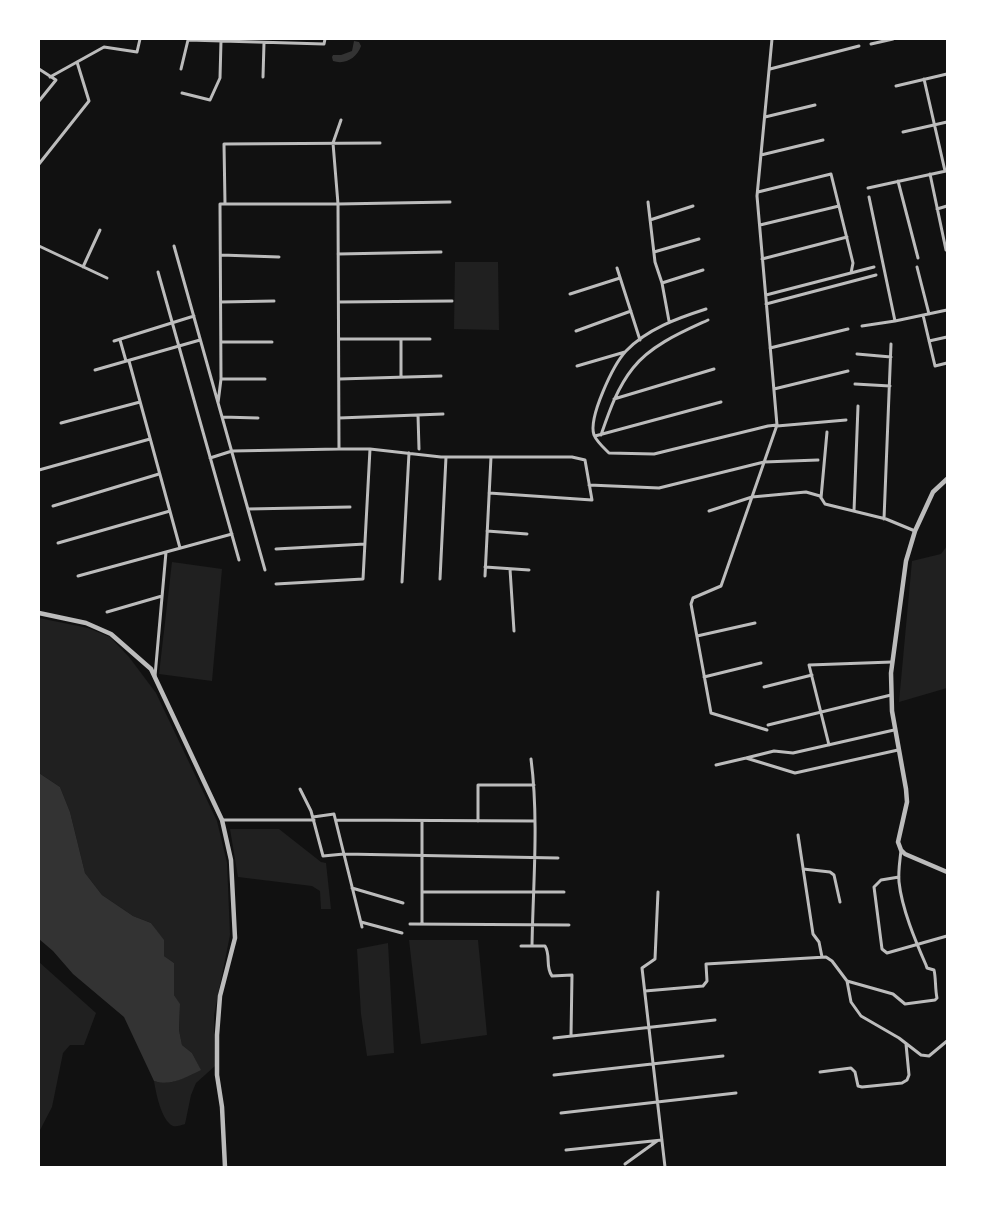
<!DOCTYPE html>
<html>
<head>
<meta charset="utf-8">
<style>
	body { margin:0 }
	#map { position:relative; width:986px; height:1206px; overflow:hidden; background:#111; font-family:"Noto Sans",sans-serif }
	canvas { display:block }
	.frame { position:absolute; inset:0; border:40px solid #fff; pointer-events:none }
</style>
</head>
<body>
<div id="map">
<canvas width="986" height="1206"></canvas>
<div class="frame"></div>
</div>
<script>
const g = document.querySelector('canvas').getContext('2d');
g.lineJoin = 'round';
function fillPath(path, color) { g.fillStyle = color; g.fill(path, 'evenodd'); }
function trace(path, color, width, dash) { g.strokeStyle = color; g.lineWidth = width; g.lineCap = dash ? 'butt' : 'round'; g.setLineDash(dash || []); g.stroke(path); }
fillPath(new Path2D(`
	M 455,262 L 498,262 L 499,330 L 454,329 Z
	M 947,546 L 947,688 L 899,702 L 912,561 L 941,554 Z
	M 172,562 L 222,569 L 212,681 L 159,674 Z
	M 39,618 L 88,628 L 110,637 L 129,657 L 156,693 L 217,821 L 227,863 L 230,935 L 214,1015 L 215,1066 L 196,1083 L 191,1095 L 185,1124 C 181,1125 177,1127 173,1126 C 161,1120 156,1093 154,1081 C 171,1087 186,1077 200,1069 L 192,1053 L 182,1045 L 179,1030 L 180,1005 L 174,995 L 174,963 L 164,956 L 163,940 L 151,923 L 133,916 L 102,895 L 85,873 L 70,812 L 60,787 L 39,773 Z
	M 230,829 L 279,829 L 321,862 L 326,863 L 331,909 L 321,909 L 320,891 L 312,886 L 238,877 Z
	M 409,940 L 478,940 L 487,1035 L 421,1044 Z
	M 388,943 L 394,1053 L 367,1056 L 361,1014 L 357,949 Z
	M 39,962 L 96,1013 L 84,1045 L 70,1045 L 63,1053 L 52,1107 L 39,1132 Z`), '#202020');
fillPath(new Path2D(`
	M 354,41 L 359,42 L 361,46 C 357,58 345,65 333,61 L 332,57 L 333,55 L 341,55 L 352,51 Z
	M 39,773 L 60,787 L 70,812 L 85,873 L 102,895 L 133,916 L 151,923 L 164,940 L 164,956 L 174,963 L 174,995 L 180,1004 L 179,1030 L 182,1045 L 192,1053 L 201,1070 C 186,1077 171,1087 154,1081 L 124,1017 L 73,974 L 53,951 L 39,939 Z`), '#333');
trace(new Path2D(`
	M 871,44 L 893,39
	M 39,69 L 56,80 L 39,101
	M 181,69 L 188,40 L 324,44 L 325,39
	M 770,69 L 859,46
	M 50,77 L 104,47 L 137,52 L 140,39
	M 263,77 L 264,43
	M 924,79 L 945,171
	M 896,86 L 947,74
	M 182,93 L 210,100 L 220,78 L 221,41
	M 765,117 L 815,105
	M 903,132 L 947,122
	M 761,155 L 823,140
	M 39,164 L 89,101 L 77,62
	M 930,174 L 946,250
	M 898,181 L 918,258
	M 868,188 L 946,171
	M 758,192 L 831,174 L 853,263 L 851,273
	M 869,197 L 895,321
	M 648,202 L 655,262 L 662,283 L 669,321
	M 225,204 L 224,144 L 380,143
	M 937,209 L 947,206
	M 650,220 L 693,206
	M 760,225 L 839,206
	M 39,246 L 107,278
	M 174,246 L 265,570
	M 654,252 L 699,239
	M 338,254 L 441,252
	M 221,255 L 279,257
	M 762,259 L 847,237
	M 83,267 L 100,230
	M 917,267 L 929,314
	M 617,268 L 640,340
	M 158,272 L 239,560
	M 662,283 L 703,270
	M 570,294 L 620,278
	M 766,295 L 874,267
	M 221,302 L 274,301
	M 339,302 L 452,301
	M 766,304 L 876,275
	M 706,309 C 678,318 647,329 626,351 C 613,365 588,418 594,435 C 597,442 604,448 609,453 L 654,454 L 768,426 L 777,425
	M 923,315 L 935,366 L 947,363
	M 862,326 L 895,321 L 947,310
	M 576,331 L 631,311
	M 339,339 L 430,339
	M 401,339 L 401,377
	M 120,340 L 126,361
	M 114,341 L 194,316
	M 929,341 L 947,337
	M 221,342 L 272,342
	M 770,348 L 848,329
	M 857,354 L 891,357
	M 129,361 L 180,548
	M 577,366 L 625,352
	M 95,370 L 200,340
	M 221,379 L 265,379
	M 339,379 L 441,376
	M 855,384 L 890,386
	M 774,389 L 848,371
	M 614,399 L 714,369
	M 218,403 L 221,379 L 220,204 L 338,204 L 450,202
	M 418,415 L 419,449
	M 222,417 L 258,418
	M 339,418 L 443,414
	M 61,423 L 140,402
	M 777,426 L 846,420
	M 601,435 C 609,412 617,388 633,368 C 651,345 682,332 708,320
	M 595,436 L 721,402
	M 339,449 L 338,204 L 333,143 L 341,120
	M 210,458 L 232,451 L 339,449 L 370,449 L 441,457 L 572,457 L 585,460 L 592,500 L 489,493
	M 39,470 L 150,439
	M 589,485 L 659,488 L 764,462 L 818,460
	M 821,498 L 827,432
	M 53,506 L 159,474
	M 248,509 L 350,507
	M 709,511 L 752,497 L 806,492 L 820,496 L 825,504 L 886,519 L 915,531
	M 854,511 L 858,406
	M 884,519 L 891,344
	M 487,531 L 527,534
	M 58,543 L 170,511
	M 276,549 L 365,544
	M 485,567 L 529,570
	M 510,569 L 514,631
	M 78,576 L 232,534
	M 485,576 L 491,457
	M 440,579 L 446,457
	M 402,582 L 409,453
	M 276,584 L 363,579 L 370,449
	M 107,612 L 162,596
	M 697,636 L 755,623
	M 155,676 L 166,552
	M 704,677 L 761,663
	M 764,687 L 812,675
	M 768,725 L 891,695
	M 767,730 L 711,713 L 691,604 L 693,598 L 721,586 L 777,425 L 757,196 L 772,39
	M 829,745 L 809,665 L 892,662
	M 746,758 L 774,751 L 793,753 L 894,730
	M 531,759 C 539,821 533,884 532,946
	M 716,765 L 746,758 L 795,773 L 898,750
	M 300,789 L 311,811 L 323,856 L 344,854 L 558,858
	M 313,817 L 334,814 L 362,927
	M 222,820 L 314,820
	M 336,820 L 535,821
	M 478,821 L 478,785 L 534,785
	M 798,835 L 813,934 L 819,942 L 822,957
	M 803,869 L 830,872 L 834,875 L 840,902
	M 899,877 L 881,880 L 874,887 L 882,949 L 887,953 L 947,936
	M 352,888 L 403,903
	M 422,892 L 564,892
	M 658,892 L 655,959 L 642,968 L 665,1167
	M 361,922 L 402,933
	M 410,924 L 569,925
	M 422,924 L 422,821
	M 521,946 L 545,946 C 551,955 545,967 552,976 L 572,975 L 571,1036
	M 847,981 L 893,994 L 905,1004 L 935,1000 L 937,998 C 935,989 936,978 934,970 L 927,968 L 926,965 C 915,940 902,909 899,882 C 898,871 900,861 901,850
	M 645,991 L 703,986 L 707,981 L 706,964 L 826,957 L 832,961 L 847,981 L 851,1002 L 861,1016 L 899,1038 L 921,1055 L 929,1056 L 947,1041
	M 554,1038 L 715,1020
	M 820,1072 L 851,1068 L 855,1072 L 858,1086 L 862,1087 L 902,1083 L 907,1080 L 909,1075 L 906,1044
	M 554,1075 L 723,1056
	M 561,1113 L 736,1093
	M 566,1150 L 662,1140
	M 625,1164 L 657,1141`), '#bcbcbc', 3);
trace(new Path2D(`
	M 947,479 L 933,492 L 915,531 L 906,561 L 891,673 L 892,711 L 906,789 L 907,802 L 898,842 L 901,850 L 905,854 L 947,872
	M 39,613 L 86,623 L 111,634 L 151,669 L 222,820 L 231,860 L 235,938 L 220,996 L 217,1035 L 217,1075 L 222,1107 L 225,1167`), '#bcbcbc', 4.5);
</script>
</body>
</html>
